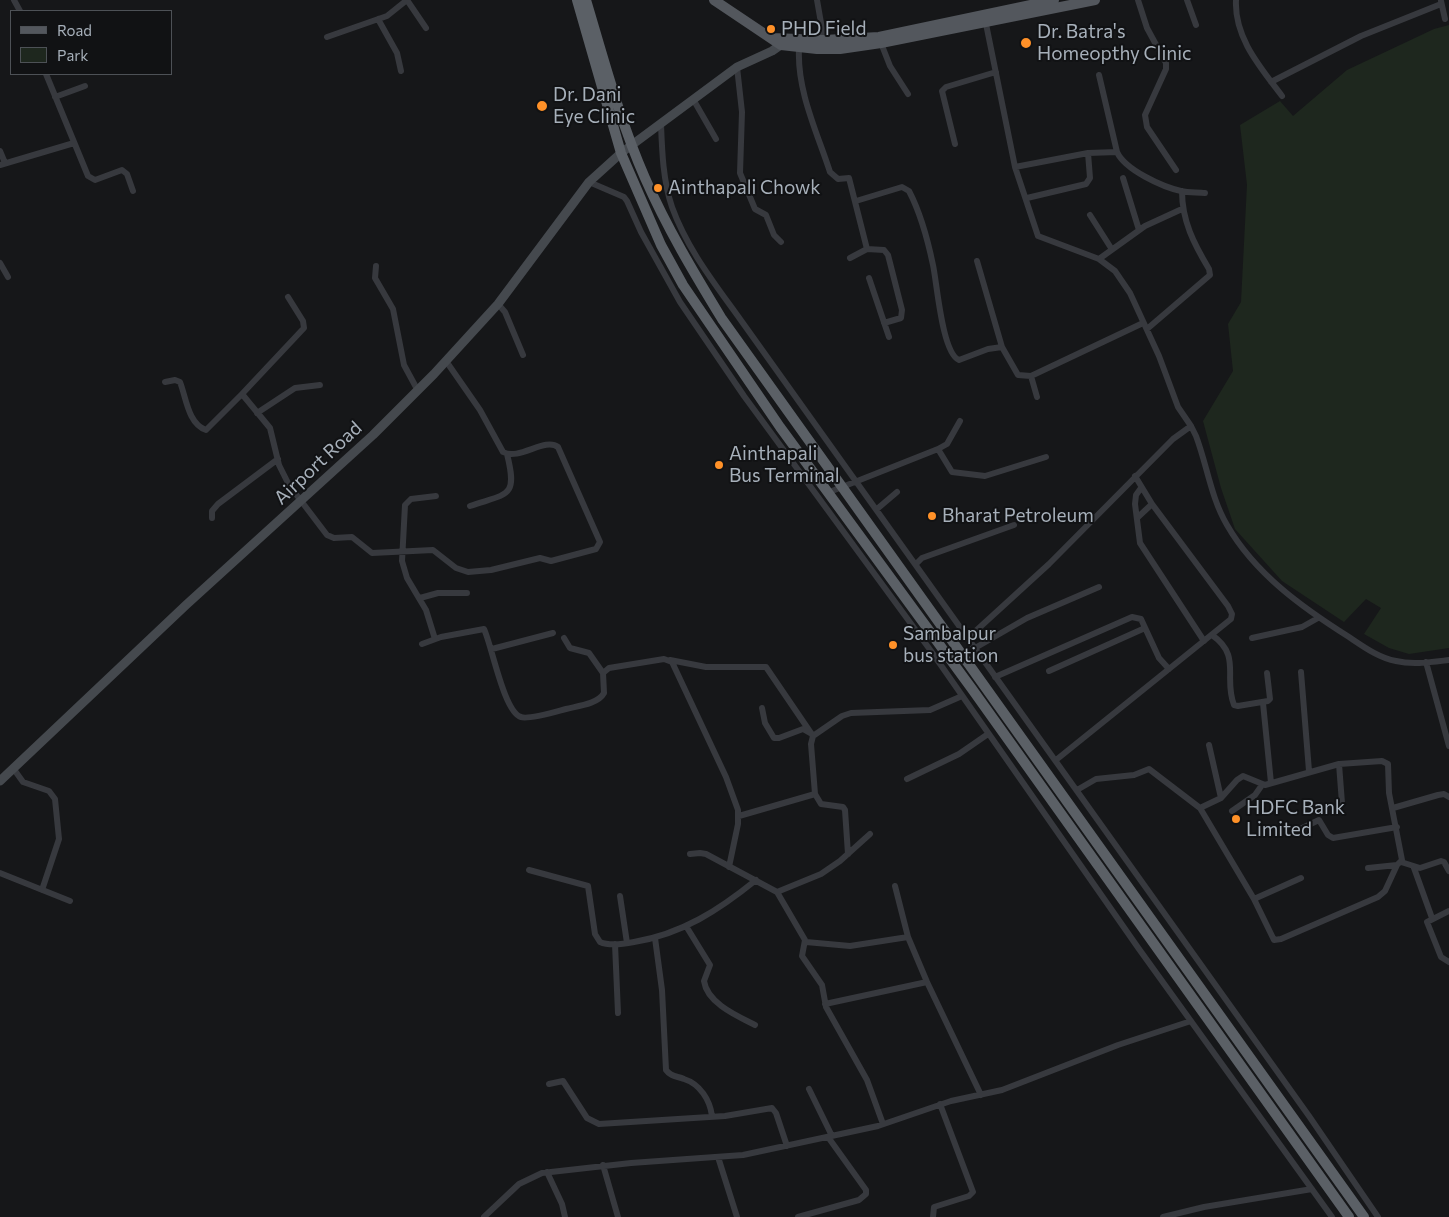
<!DOCTYPE html>
<html>
<head>
<meta charset="utf-8">
<style>
	body { margin:0 }
	#map { position:relative; width:1449px; height:1217px; overflow:hidden; background:#161719; font-family:Commissioner,sans-serif }
	canvas { display:block }
	.legend { position:absolute; left:10px; top:10px; width:162px; height:65px; box-sizing:border-box; background:#111214; border:1px solid #4d5156; margin:0; padding:6px 9px; list-style:none; font-size:15px; color:#a7b0ba }
	.legend li { display:flex; align-items:center; gap:10px; height:25px }
	.legend b { width:25px; border:1px solid #4d5156 }
</style>
</head>
<body>
<div id="map">
<canvas width="1449" height="1217"></canvas>
<ul class="legend">
<li><b style="height:6px;background:#53575d"></b>Road</li>
<li><b style="height:14px;background:#1e271e"></b>Park</li>
</ul>
</div>
<script>
const g = document.querySelector('canvas').getContext('2d');
g.lineJoin = 'round';
function fillPath(path, color) { g.fillStyle = color; g.fill(path, 'evenodd'); }
function trace(path, color, width, dash) { g.strokeStyle = color; g.lineWidth = width; g.lineCap = dash ? 'butt' : 'round'; g.setLineDash(dash || []); g.stroke(path); }
function drawText(font, color, halo, rows, align = 'center') {
  g.font = font + ' Commissioner,sans-serif'; g.lineWidth = 4; g.setLineDash([]); g.textBaseline = 'middle'; g.strokeStyle = halo; g.fillStyle = color; for (const [text, x, y, turn = 0] of rows) {
    g.save(); g.translate(x, y); g.rotate((+turn || 0) * Math.PI / 180); g.textAlign = isNaN(turn) ? turn : align; if (halo) g.strokeText(text, 0, 0); g.fillText(text, 0, 0); g.restore();
  }
}
fillPath(new Path2D(`
	M 1449,25 L 1449,648 L 1409,654 L 1389,648 L 1364,634 L 1381,608 L 1366,599 L 1344,622 L 1282,581 L 1235,529 L 1221,488 L 1203,421 L 1233,371 L 1228,324 L 1241,302 L 1247,185 L 1240,125 L 1280,101 L 1293,116 L 1347,70 L 1434,29 Z`), '#1e271e');
trace(new Path2D(`
	M 14,0 L 20,11
	M 407,0 L 426,28
	M 817,0 L 824,40
	M 1138,0 L 1147,28 L 1166,63 L 1166,69 L 1145,115 L 1147,127 L 1176,170
	M 1187,0 L 1196,25
	M 1236,0 C 1234,38 1261,68 1282,96
	M 1441,1 L 1445,19
	M 378,19 L 397,53 L 401,71
	M 327,37 L 387,16 L 407,0
	M 881,43 L 890,66 L 908,94
	M 799,49 C 797,91 817,132 830,172 L 838,179 L 849,178 L 867,249 L 850,258
	M 737,67 L 742,112 L 740,173 L 755,209 L 766,215 L 774,235 L 781,242
	M 46,74 L 88,176 L 95,180 L 122,170 L 127,174 L 133,191
	M 1099,75 L 1117,152
	M 1271,82 L 1361,36 L 1441,4
	M 55,97 L 85,86
	M 693,99 L 716,139
	M 661,124 C 662,151 663,181 672,207 C 687,249 715,284 740,319 L 1309,1116 L 1378,1217
	M 955,144 L 942,91 L 946,87 L 996,72
	M 0,151 L 5,163
	M 0,165 L 74,143
	M 1015,167 L 1088,153 L 1117,152 C 1125,170 1163,187 1181,191 C 1189,193 1198,192 1205,193
	M 1123,178 L 1139,230
	M 589,182 L 624,197 L 627,201 L 641,232 L 680,302 L 744,396 L 931,651 L 1139,949 L 1332,1217
	M 1027,198 L 1086,184 L 1090,178 L 1088,153
	M 856,201 L 902,187 L 909,191 C 920,212 928,241 933,265 C 937,283 942,353 959,360 L 988,349 L 1002,347 L 1018,375 L 1031,376
	M 1090,215 L 1111,248
	M 867,249 L 884,250 L 888,255 L 902,310 L 901,318 L 884,323
	M 1099,259 L 1145,226 L 1182,209
	M 977,261 L 1002,347
	M 0,263 L 8,277
	M 376,266 L 375,278 L 393,309 L 404,365 L 417,389
	M 869,278 L 889,337
	M 498,304 L 505,312 L 523,355
	M 1147,329 L 1210,275 L 1209,269 C 1194,244 1182,221 1182,191
	M 165,382 L 175,380 L 180,382 C 186,397 188,424 206,430 L 242,394 L 270,428 L 279,465 L 289,485 L 327,535 L 334,538 L 352,537 L 372,553 L 433,550 L 456,568 L 468,572 L 491,570 L 540,558 L 551,561 L 596,549 L 600,542 L 558,447 C 545,437 519,461 503,452 L 480,410 L 446,361
	M 242,394 L 304,328 L 303,321 L 288,297
	M 1037,397 L 1031,376 L 1143,323
	M 257,413 L 295,388 L 320,385
	M 1191,426 L 1196,436 C 1207,465 1211,498 1227,525 C 1255,574 1303,608 1349,637 C 1364,647 1379,658 1396,661 C 1413,665 1432,662 1449,660
	M 938,449 L 947,444 L 960,421
	M 1141,488 L 1136,495 L 1135,504 L 1140,543 L 1204,641
	M 827,493 L 938,449 L 952,472 L 985,476 L 1046,457
	M 470,506 C 508,493 518,498 507,454
	M 877,509 L 897,492
	M 212,518 L 212,511 L 218,504 L 278,459
	M 1137,518 L 1152,504
	M 916,564 L 922,558 L 1014,525
	M 420,598 L 438,593 L 467,593
	M 1212,635 C 1242,656 1223,677 1234,705 L 1238,706 L 1268,701 L 1270,699 L 1267,673
	M 564,638 L 570,648 L 589,653 L 603,673
	M 968,638 L 1049,564 L 1173,439 L 1191,426 L 1178,407 L 1159,356 L 1130,293 L 1115,271 L 1099,259 L 1038,236 L 1015,167 L 985,19
	M 1252,638 L 1302,627 L 1318,618
	M 435,639 L 426,610 L 407,578 L 402,561 L 405,505 L 411,499 L 436,496
	M 422,644 L 441,637 L 484,629 C 492,646 504,712 521,717 C 528,720 558,711 566,709 C 578,706 598,704 604,693 L 603,673 L 609,668 L 664,659 L 672,662 L 726,777 L 738,810 L 738,824 L 729,867
	M 975,648 L 1027,618 L 1099,587
	M 492,649 L 553,633
	M 670,660 L 706,667 L 766,667 L 813,736
	M 1426,662 L 1449,746
	M 1049,671 L 1145,628
	M 1301,672 L 1309,771
	M 995,677 L 1132,617 L 1141,619 L 1159,658 L 1169,669
	M 1263,703 L 1271,783
	M 762,708 L 765,723 L 774,738 L 779,738 L 803,729 L 810,733
	M 1209,745 L 1221,798
	M 1056,760 L 1231,619 L 1232,614 L 1228,606 L 1152,504 L 1135,476
	M 1339,764 L 1382,761 L 1388,764 L 1389,793 L 1402,860 L 1397,865 L 1368,868
	M 13,768 L 23,782 L 49,791 L 55,799 L 59,839 L 42,890
	M 907,779 L 959,754 L 988,734
	M 1077,790 L 1096,779 L 1134,775 L 1149,769 L 1200,808 L 1221,798 L 1237,780 L 1243,776 L 1265,785 L 1339,764 L 1342,803
	M 1200,808 L 1254,899 L 1274,940 L 1281,939 L 1378,897 L 1385,891 L 1397,865
	M 1393,808 L 1438,795 L 1444,794 L 1449,797
	M 1232,811 L 1255,795 L 1262,785
	M 739,816 L 815,794
	M 1298,830 L 1319,820 L 1328,835 L 1333,838 L 1397,827
	M 690,854 L 700,853 L 706,854 L 777,892 L 805,940 L 802,956 L 822,985 L 826,1007 L 867,1080 L 883,1124
	M 848,854 L 845,810 L 843,807 L 821,804 L 815,794 L 811,744 L 813,736 L 842,716 L 851,713 L 930,710 L 962,696
	M 1401,862 L 1420,868 L 1441,861 L 1444,862 L 1449,871
	M 1414,868 L 1432,918
	M 529,870 L 588,886 L 595,934 L 600,942 C 609,946 624,944 634,942 C 682,934 719,910 756,880
	M 0,873 L 70,901
	M 895,886 L 908,937 L 927,982 L 981,1095
	M 777,892 L 821,874 L 840,861 L 870,834
	M 620,896 L 627,943
	M 1254,899 L 1301,878
	M 1449,911 L 1427,922 L 1441,957 L 1449,962
	M 686,926 L 710,965 L 704,981 C 707,1003 737,1016 755,1025
	M 655,938 L 662,990 L 666,1070 C 671,1077 677,1076 684,1079 C 700,1084 710,1100 712,1116
	M 806,942 L 850,946 L 908,937
	M 615,944 L 618,1013
	M 825,1004 L 927,982
	M 549,1084 L 563,1081 L 587,1118 L 599,1124 L 725,1116 L 772,1108 L 776,1113 L 787,1146
	M 809,1089 L 832,1136
	M 718,1157 L 737,1217
	M 603,1165 L 618,1217
	M 547,1172 L 562,1204 L 565,1217
	M 484,1217 L 519,1184 L 542,1173 L 631,1163 L 743,1155 L 878,1126 L 951,1101 L 1002,1090 L 1118,1045 L 1191,1021
	M 798,1217 L 859,1200 L 866,1194 L 866,1190 L 828,1137
	M 933,1217 L 934,1207 L 969,1196 L 973,1192 L 940,1104
	M 1163,1217 L 1204,1207 L 1312,1189`), '#37393e', 6);
trace(new Path2D(`
	M 0,781 L 186,605 L 373,435 L 434,374 L 498,304 L 589,182 L 621,153 L 737,67 L 772,51 L 785,42`), '#45494e', 9);
trace(new Path2D(`
	M 714,0 L 781,45 L 817,49 L 840,49 L 881,43 L 1095,0
	M 772,38 L 824,40 L 879,37 L 1054,0`), '#53575d', 10);
trace(new Path2D(`
	M 577,0 L 621,153 L 661,245 L 683,285 L 780,427 L 972,689 L 1349,1217
	M 586,0 C 604,60 620,121 645,178 C 667,228 694,273 722,319 L 1364,1217`), '#5b6066', 10);
for (const [x, y, r, color] of [
	[771,29,5,"#ff9128"],
	[1026,43,6,"#ff9128"],
	[542,106,6,"#ff9128"],
	[658,188,5,"#ff9128"],
	[719,465,5,"#ff9128"],
	[932,516,5,"#ff9128"],
	[893,645,5,"#ff9128"],
	[1236,819,5,"#ff9128"]
]) { const dot = new Path2D(); dot.arc(x, y, r, 0, 2 * Math.PI); g.fillStyle = color; g.fill(dot); trace(dot, '#111214', 2); }
drawText('19px', '#a7b0ba', '#111214', [
	["PHD Field",781,29],
	["Dr. Batra's",1037,32],
	["Homeopthy Clinic",1037,54],
	["Dr. Dani",553,95],
	["Eye Clinic",553,117],
	["Ainthapali Chowk",668,188],
	["Ainthapali",729,454],
	["Bus Terminal",729,476],
	["Bharat Petroleum",942,516],
	["Sambalpur",903,634],
	["bus station",903,656],
	["HDFC Bank",1246,808],
	["Limited",1246,830]
], 'left');
drawText('19px', '#a7b0ba', '#111214', [
	["Airport Road",318,463,-43]
]);
</script>
</body>
</html>
